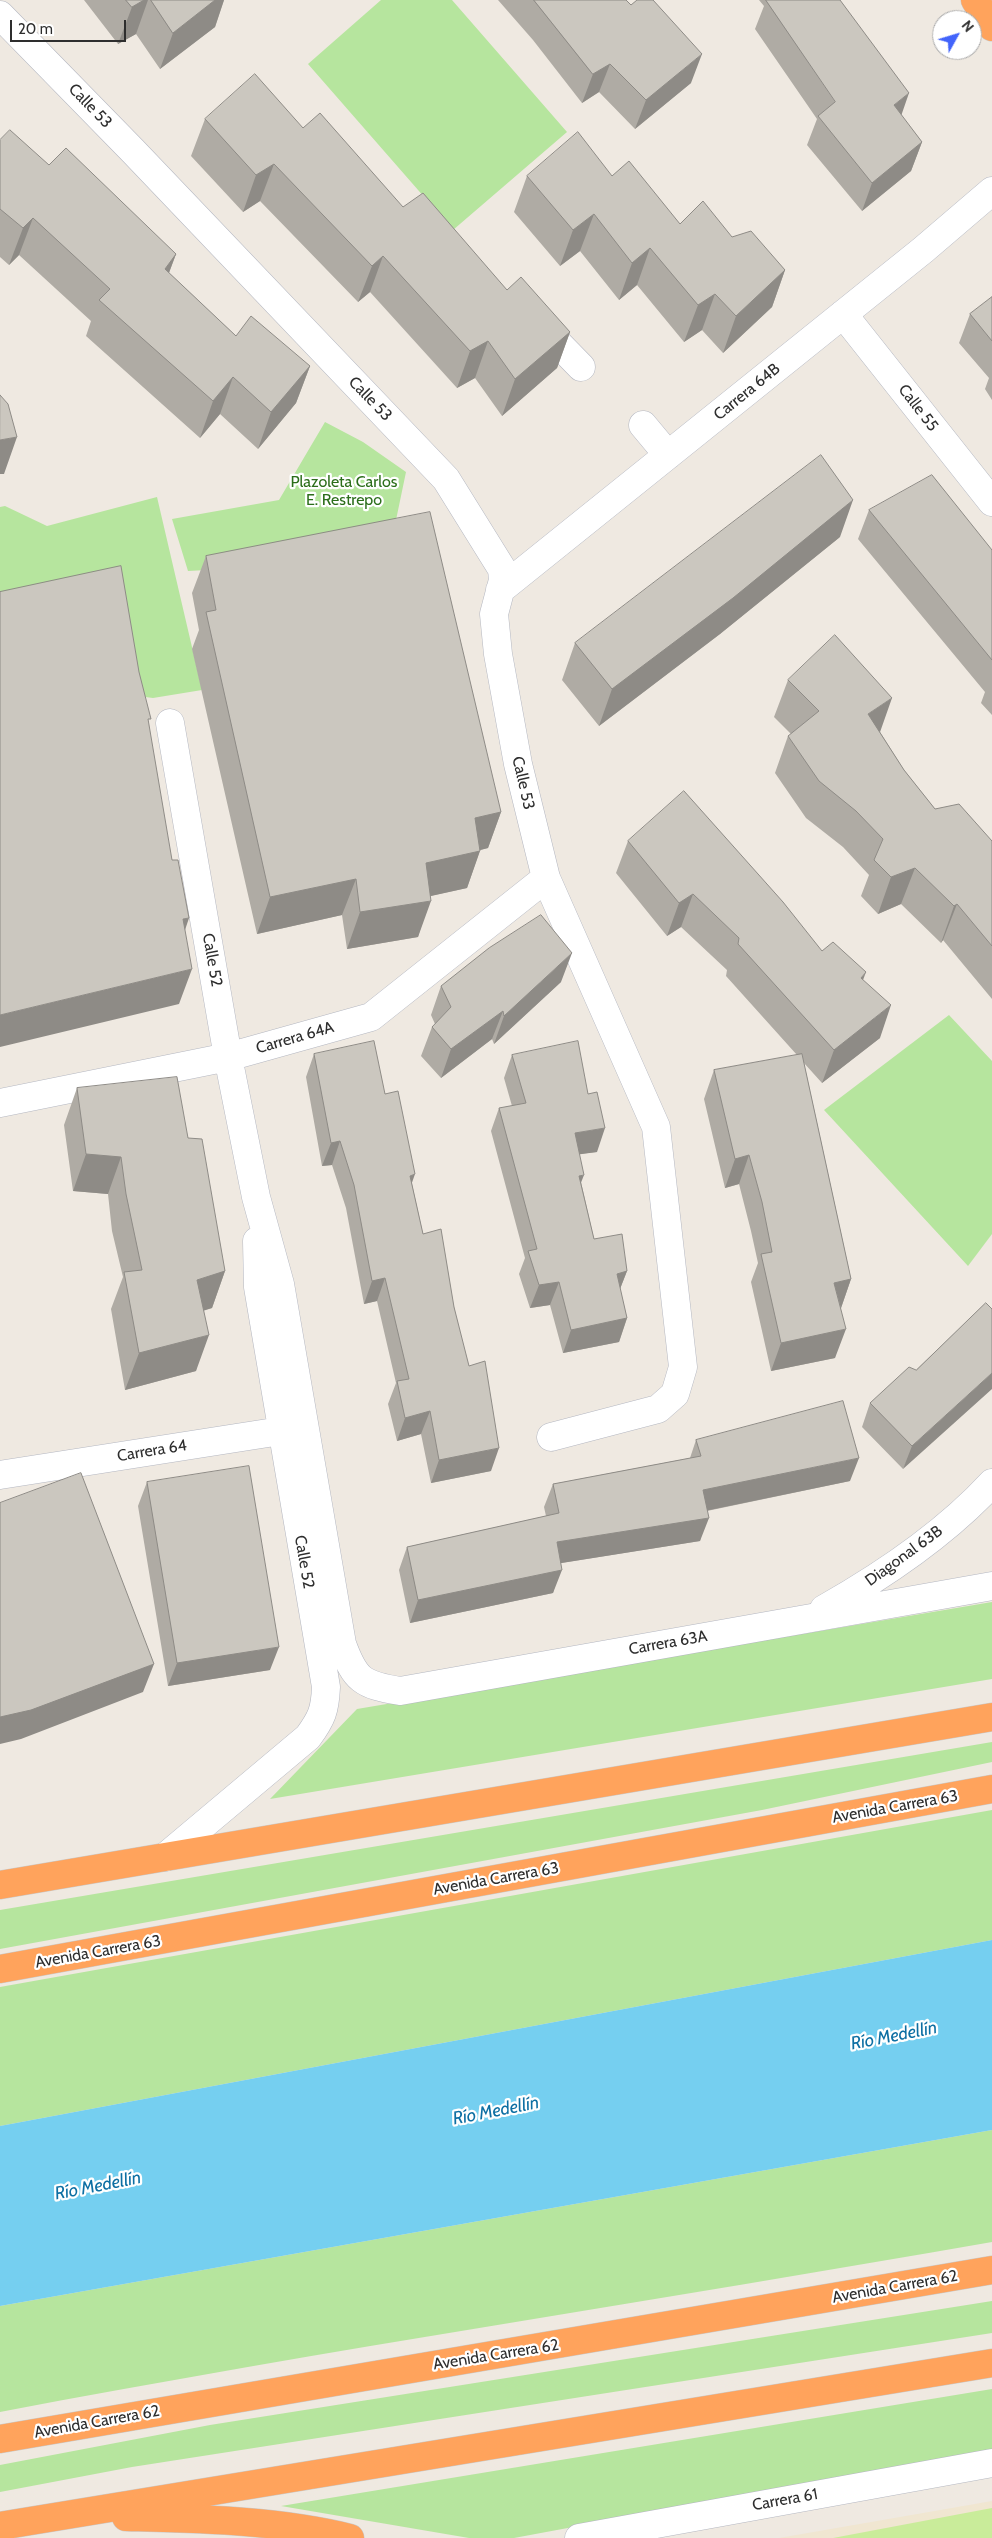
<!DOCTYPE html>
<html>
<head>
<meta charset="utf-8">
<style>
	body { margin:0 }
	#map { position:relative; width:992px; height:2538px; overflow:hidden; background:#efe9e1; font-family:Cabin,sans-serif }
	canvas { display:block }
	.north { position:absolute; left:932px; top:10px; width:50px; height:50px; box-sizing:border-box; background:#fff; border:1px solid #ababab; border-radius:50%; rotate:51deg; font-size:14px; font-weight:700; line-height:20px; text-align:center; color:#2e2e2e }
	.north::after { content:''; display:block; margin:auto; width:18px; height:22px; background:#4264fb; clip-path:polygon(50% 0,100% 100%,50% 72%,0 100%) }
	.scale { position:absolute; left:10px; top:20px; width:116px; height:22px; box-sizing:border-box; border:2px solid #2e2e2e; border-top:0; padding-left:6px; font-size:15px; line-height:18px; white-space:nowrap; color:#2e2e2e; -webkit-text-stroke:4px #fff; paint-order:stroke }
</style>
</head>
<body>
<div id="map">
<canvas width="992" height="2538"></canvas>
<div class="north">N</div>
<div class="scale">20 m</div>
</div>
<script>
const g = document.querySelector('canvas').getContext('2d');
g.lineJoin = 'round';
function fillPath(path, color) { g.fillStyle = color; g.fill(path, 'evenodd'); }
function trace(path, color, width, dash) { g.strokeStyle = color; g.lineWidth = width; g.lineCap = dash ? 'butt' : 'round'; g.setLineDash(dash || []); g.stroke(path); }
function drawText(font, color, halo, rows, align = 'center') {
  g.font = font + ' Cabin,sans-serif'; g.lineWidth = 4.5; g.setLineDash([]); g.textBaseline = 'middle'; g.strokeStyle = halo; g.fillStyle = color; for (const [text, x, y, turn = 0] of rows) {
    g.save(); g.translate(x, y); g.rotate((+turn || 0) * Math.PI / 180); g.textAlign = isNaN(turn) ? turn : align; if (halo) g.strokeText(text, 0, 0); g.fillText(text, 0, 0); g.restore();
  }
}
fillPath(new Path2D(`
	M 992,2501 L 992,2538 L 779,2538 Z`), '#f0e6d1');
fillPath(new Path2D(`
	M 381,0 L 452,0 L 567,132 L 453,230 L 308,64 Z
	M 325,422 L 363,442 L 406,472 L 391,544 L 316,564 L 188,571 L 172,519 L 279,500 Z
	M 157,497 L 202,690 L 153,698 L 60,686 L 0,610 L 0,507 L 5,506 L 47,526 Z
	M 949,1015 L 992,1061 L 992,1234 L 968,1266 L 824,1110 Z
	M 992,1602 L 992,1679 L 270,1799 L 357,1709 Z
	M 992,1742 L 992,1762 L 762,1810 L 0,1949 L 0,1910 Z
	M 992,1810 L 992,1940 L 0,2126 L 0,1987 Z
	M 992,2130 L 992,2242 C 662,2300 330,2349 0,2412 L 0,2306 Z
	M 992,2301 L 992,2333 L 132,2467 L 0,2492 L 0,2465 L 210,2425 Z
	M 992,2389 L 992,2449 L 514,2538 L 469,2538 L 281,2506 Z`), '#b6e59e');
fillPath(new Path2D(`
	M 992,2508 L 992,2538 L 833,2538 Z`), '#c9ec9a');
fillPath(new Path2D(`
	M 992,1940 L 992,2130 L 0,2306 L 0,2126 Z`), '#75cff0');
const minor = new Path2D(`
	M 0,15 L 133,151 L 446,479 L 502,569 L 503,580 L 494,614 L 498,654 L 518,764 L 546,878 L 656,1127 L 683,1367 L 675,1394 L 658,1409 L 551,1437
	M 843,314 L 992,502
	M 538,323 L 581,367
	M 643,425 L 668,455
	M 500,590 L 923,250 L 992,191
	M 170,723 L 228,1057 L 256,1197 L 280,1284 L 342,1644 C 355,1680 362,1685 400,1691 L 992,1586
	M 0,1103 L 228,1057 L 371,1017 L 546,878
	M 0,1475 L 300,1428
	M 824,1609 C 884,1575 945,1534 992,1483
	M 165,1857 L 308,1737 C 322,1718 325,1710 326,1687 L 258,1287 L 257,1241
	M 579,2538 L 992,2463`);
const highway = new Path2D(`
	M 975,0 L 992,27
	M 0,1885 L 992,1717
	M 0,1969 L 992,1789
	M 0,2439 L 992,2270
	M 126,2517 C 201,2519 277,2520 350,2538
	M 0,2526 L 992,2363`);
trace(minor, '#b4b7c1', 29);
trace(highway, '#c9c9c9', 29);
trace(minor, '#fff', 28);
trace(highway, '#ffa35c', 28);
fillPath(new Path2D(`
	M 84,0 L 224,0 L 215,27 L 160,69 L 136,34 L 118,44 Z
	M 498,0 L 626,0 L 691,83 L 635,129 L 599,92 L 582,103 L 533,40 Z
	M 759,0 L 840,0 L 901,115 L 922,142 L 911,171 L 862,211 L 807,145 L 817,119 L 755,29 L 764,6 Z
	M 205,119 L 303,128 L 507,290 L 570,332 L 557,368 L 502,416 L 475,378 L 457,388 L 370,292 L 358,302 L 260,201 L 243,212 L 191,156 Z
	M 0,140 L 49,165 L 176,254 L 169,273 L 236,336 L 310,366 L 296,403 L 258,449 L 220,414 L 200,438 L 86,336 L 91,321 L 19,255 L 9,265 L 0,257 Z
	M 527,176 L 612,176 L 680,224 L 732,237 L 785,270 L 772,307 L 723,353 L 702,330 L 684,342 L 637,285 L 619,300 L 580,251 L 560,266 L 514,212 Z
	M 992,297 L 992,400 L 985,389 L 989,378 L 959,343 L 970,314 Z
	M 869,510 L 992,550 L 992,715 L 981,703 L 985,692 L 858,539 Z
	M 840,537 L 720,634 L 599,726 L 562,680 L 575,643 Z
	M 206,556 L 501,812 L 488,848 L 480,850 L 467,888 L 430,896 L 418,937 L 347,949 L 342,915 L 257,934 L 192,649 L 199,630 L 192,593 Z
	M 788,680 L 880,732 L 904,770 L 935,809 L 992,841 L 992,999 L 943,940 L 941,943 L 901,904 L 878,914 L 861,896 L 869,875 L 843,847 L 806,818 L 775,773 L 788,736 L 791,734 L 774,717 Z
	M 628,841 L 822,951 L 863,980 L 880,1038 L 822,1083 L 804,1063 L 851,1279 L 841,1308 L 835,1358 L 771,1371 L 751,1282 L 758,1263 L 751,1231 L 739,1184 L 725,1188 L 704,1099 L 714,1070 L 797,1055 L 726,976 L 727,970 L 681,927 L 667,936 L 616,873 Z
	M 561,982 L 494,1044 L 492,1039 L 441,1078 L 421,1056 L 432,1027 L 435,1024 L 431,1015 L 441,986 Z
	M 314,1054 L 385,1094 L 412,1184 L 423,1234 L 454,1307 L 491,1471 L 431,1483 L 421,1434 L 397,1441 L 388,1404 L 396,1383 L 377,1301 L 364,1304 L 346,1208 L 332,1165 L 322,1166 L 306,1077 Z
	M 512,1055 L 597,1152 L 579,1154 L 581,1182 L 594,1239 L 627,1271 L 620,1289 L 627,1318 L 619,1342 L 563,1353 L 550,1305 L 530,1308 L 519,1274 L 525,1258 L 491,1131 L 499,1108 L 512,1106 L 504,1078 Z
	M 77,1088 L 188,1138 L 225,1271 L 212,1308 L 204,1310 L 196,1371 L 125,1390 L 111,1309 L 123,1277 L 112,1231 L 108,1194 L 73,1191 L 64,1125 Z
	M 986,1303 L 903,1469 L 862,1427 L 870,1403 L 916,1370 Z
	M 696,1440 L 850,1481 L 707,1511 L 700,1541 L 561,1563 L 553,1593 L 410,1623 L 399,1570 L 407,1547 L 546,1516 L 544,1507 L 553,1484 L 690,1458 Z
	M 147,1482 L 270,1670 L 168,1686 L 138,1506 Z`), '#afaba4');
fillPath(new Path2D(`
	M 144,0 L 148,0 L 136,34 L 118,44 L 132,7 Z
	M 215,0 L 224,0 L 215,27 L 160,69 L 173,33 Z
	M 702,54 L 691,83 L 635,129 L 646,100 Z
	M 610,64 L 599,92 L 582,103 L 593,74 Z
	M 909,93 L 899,122 L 894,105 Z
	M 922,142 L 911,171 L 862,211 L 872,183 Z
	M 274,164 L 260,201 L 243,212 L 256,175 Z
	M 594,214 L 580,251 L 560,266 L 573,230 Z
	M 33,218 L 19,255 L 9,265 L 23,228 Z
	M 650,248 L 637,285 L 619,300 L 632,263 Z
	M 176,254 L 162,291 L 165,269 Z
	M 383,256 L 370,292 L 358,302 L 372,266 Z
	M 785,270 L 772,307 L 723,353 L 736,316 Z
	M 715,294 L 702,330 L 684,342 L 698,305 Z
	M 570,332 L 557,368 L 502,416 L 515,379 Z
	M 488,341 L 475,378 L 457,388 L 470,351 Z
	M 310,366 L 296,403 L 258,449 L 271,412 Z
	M 233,377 L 220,414 L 200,438 L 213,401 Z
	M 17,437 L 4,474 L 0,474 L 0,440 Z
	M 853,500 L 840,537 L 720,634 L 599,726 L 612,689 Z
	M 892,698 L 879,735 L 868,714 Z
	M 501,812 L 488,848 L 461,855 L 475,818 Z
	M 480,851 L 467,888 L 413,900 L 426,863 Z
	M 915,868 L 901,904 L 878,914 L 891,877 Z
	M 356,879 L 342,915 L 257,934 L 270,897 Z
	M 693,894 L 681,927 L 667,936 L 679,903 Z
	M 431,901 L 418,937 L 347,949 L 360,912 Z
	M 957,904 L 943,940 L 941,943 L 954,906 Z
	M 189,918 L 177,954 L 183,919 Z
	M 572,953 L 561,982 L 494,1044 L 504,1016 Z
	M 192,969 L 179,1004 L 0,1047 L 0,1015 Z
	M 866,972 L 854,1004 L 861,978 Z
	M 891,1005 L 880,1038 L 822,1083 L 834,1050 Z
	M 503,1011 L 492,1039 L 441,1078 L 451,1049 Z
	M 605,1128 L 597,1152 L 567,1156 L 575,1133 Z
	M 340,1141 L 332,1165 L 322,1166 L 331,1143 Z
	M 86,1154 L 121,1157 L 108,1194 L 73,1191 Z
	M 749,1155 L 739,1184 L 725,1188 L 735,1159 Z
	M 415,1174 L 407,1197 L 410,1176 Z
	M 584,1175 L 575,1198 L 579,1176 Z
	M 225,1271 L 212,1308 L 184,1317 L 197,1280 Z
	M 627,1271 L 618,1294 L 617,1274 Z
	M 385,1278 L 377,1301 L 364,1304 L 372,1281 Z
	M 851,1279 L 841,1308 L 834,1283 Z
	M 559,1282 L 550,1305 L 530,1308 L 539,1285 Z
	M 627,1318 L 619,1342 L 563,1353 L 571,1330 Z
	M 846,1329 L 835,1358 L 771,1371 L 781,1343 Z
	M 209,1335 L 196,1371 L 125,1390 L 139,1353 Z
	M 992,1373 L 992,1389 L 903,1469 L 912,1446 Z
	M 430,1411 L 421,1434 L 397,1441 L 405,1418 Z
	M 499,1448 L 491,1471 L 431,1483 L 439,1460 Z
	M 859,1458 L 850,1481 L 695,1513 L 703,1490 Z
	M 709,1518 L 700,1541 L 549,1565 L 557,1542 Z
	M 562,1570 L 553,1593 L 410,1623 L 418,1600 Z
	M 279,1647 L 270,1670 L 168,1686 L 177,1663 Z
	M 154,1664 L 143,1692 L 21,1739 L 0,1744 L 0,1717 Z`), '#8e8b86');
const building = new Path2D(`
	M 126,0 L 144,0 L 132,7 Z
	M 151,0 L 215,0 L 173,33 Z
	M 534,0 L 626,0 L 631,5 L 637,0 L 653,0 L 702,54 L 646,100 L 610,64 L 593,74 Z
	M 766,0 L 840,0 L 909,93 L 894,105 L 922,142 L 872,183 L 818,116 L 835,102 Z
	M 255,74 L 303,128 L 320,113 L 403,207 L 423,193 L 507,290 L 521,277 L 570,332 L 515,379 L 488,341 L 470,351 L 383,256 L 372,266 L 274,164 L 256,175 L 205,119 Z
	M 10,130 L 49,165 L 66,148 L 176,254 L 165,269 L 236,336 L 251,316 L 310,366 L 271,412 L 233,377 L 213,401 L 99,300 L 110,289 L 33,218 L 23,228 L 0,209 L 0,140 Z
	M 578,132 L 612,176 L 629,161 L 680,224 L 703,201 L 732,237 L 751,231 L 785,270 L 736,316 L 715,294 L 698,305 L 650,248 L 632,263 L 594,214 L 573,230 L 527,176 Z
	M 992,297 L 992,341 L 970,314 Z
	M 0,395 L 8,404 L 17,437 L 0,440 Z
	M 821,455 L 853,500 L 733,598 L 612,689 L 575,643 Z
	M 932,475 L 992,550 L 992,660 L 869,510 Z
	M 430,512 L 501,812 L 475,818 L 480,851 L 426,863 L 431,901 L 360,912 L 356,879 L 270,897 L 206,612 L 216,610 L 206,556 Z
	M 121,566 L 139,672 L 151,719 L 148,719 L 172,860 L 178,860 L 189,918 L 183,919 L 192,969 L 0,1015 L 0,592 Z
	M 835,635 L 892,698 L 868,714 L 904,770 L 935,809 L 959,804 L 992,841 L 992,946 L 957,904 L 954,906 L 915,868 L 891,877 L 874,860 L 883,839 L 856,811 L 819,781 L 788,736 L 819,711 L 788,680 Z
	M 684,791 L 783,902 L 822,951 L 833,942 L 866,972 L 861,978 L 891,1005 L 834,1050 L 738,944 L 739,938 L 693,894 L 679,903 L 628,841 Z
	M 541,915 L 572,953 L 504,1016 L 503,1011 L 451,1049 L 432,1027 L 451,1007 L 441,986 L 489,948 Z
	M 374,1041 L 385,1094 L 398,1091 L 415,1174 L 410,1176 L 423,1234 L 441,1229 L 454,1307 L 469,1366 L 485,1361 L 499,1448 L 439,1460 L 430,1411 L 405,1418 L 397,1381 L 409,1379 L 385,1278 L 372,1281 L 354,1185 L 340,1141 L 331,1143 L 314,1054 Z
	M 578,1041 L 588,1094 L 597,1092 L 605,1128 L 575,1133 L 584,1175 L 579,1176 L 594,1239 L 622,1234 L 627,1271 L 617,1274 L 627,1318 L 571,1330 L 559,1282 L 539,1285 L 528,1251 L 537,1249 L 499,1108 L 526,1103 L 512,1055 Z
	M 802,1054 L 851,1279 L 834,1283 L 846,1329 L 781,1343 L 761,1254 L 772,1252 L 762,1202 L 749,1155 L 735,1159 L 714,1070 Z
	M 177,1077 L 188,1138 L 202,1139 L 225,1271 L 197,1280 L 209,1335 L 139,1353 L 124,1272 L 142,1270 L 126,1194 L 121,1157 L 86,1154 L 77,1088 Z
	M 986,1303 L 992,1309 L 992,1373 L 912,1446 L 870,1403 L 909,1367 L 916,1370 Z
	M 843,1401 L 859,1458 L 703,1490 L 709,1518 L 557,1542 L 562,1570 L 418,1600 L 407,1547 L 559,1513 L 553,1484 L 701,1456 L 696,1440 Z
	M 249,1466 L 279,1647 L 177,1663 L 147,1482 Z
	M 81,1473 L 154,1664 L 31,1710 L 0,1717 L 0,1503 Z`);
fillPath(building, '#cbc7bf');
trace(building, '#8e8b86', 1);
drawText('16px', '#2e2e2e', '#fff', [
	["Calle 53",90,106,46],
	["Carrera 64B",747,392,-39],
	["Calle 53",370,399,46],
	["Calle 55",918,408,52],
	["Calle 53",523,783,77],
	["Calle 52",212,960,80],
	["Carrera 64A",295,1038,-16],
	["Carrera 64",152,1451,-9],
	["Diagonal 63B",904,1556,-36],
	["Calle 52",304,1562,80],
	["Carrera 63A",668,1643,-10],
	["Avenida Carrera 63",895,1807,-10],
	["Avenida Carrera 63",496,1879,-10],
	["Avenida Carrera 63",98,1952,-10],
	["Avenida Carrera 62",895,2287,-10],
	["Avenida Carrera 62",496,2355,-9],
	["Avenida Carrera 62",97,2422,-10],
	["Carrera 61",785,2500,-10]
]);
drawText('16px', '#2c6e1b', '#fff', [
	["Plazoleta Carlos",344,482],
	["E. Restrepo",344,500]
]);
drawText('italic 18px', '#0d6fa3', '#fff', [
	["Río Medellín",894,2036,-11],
	["Río Medellín",496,2111,-11],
	["Río Medellín",98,2186,-11]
]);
</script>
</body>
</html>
